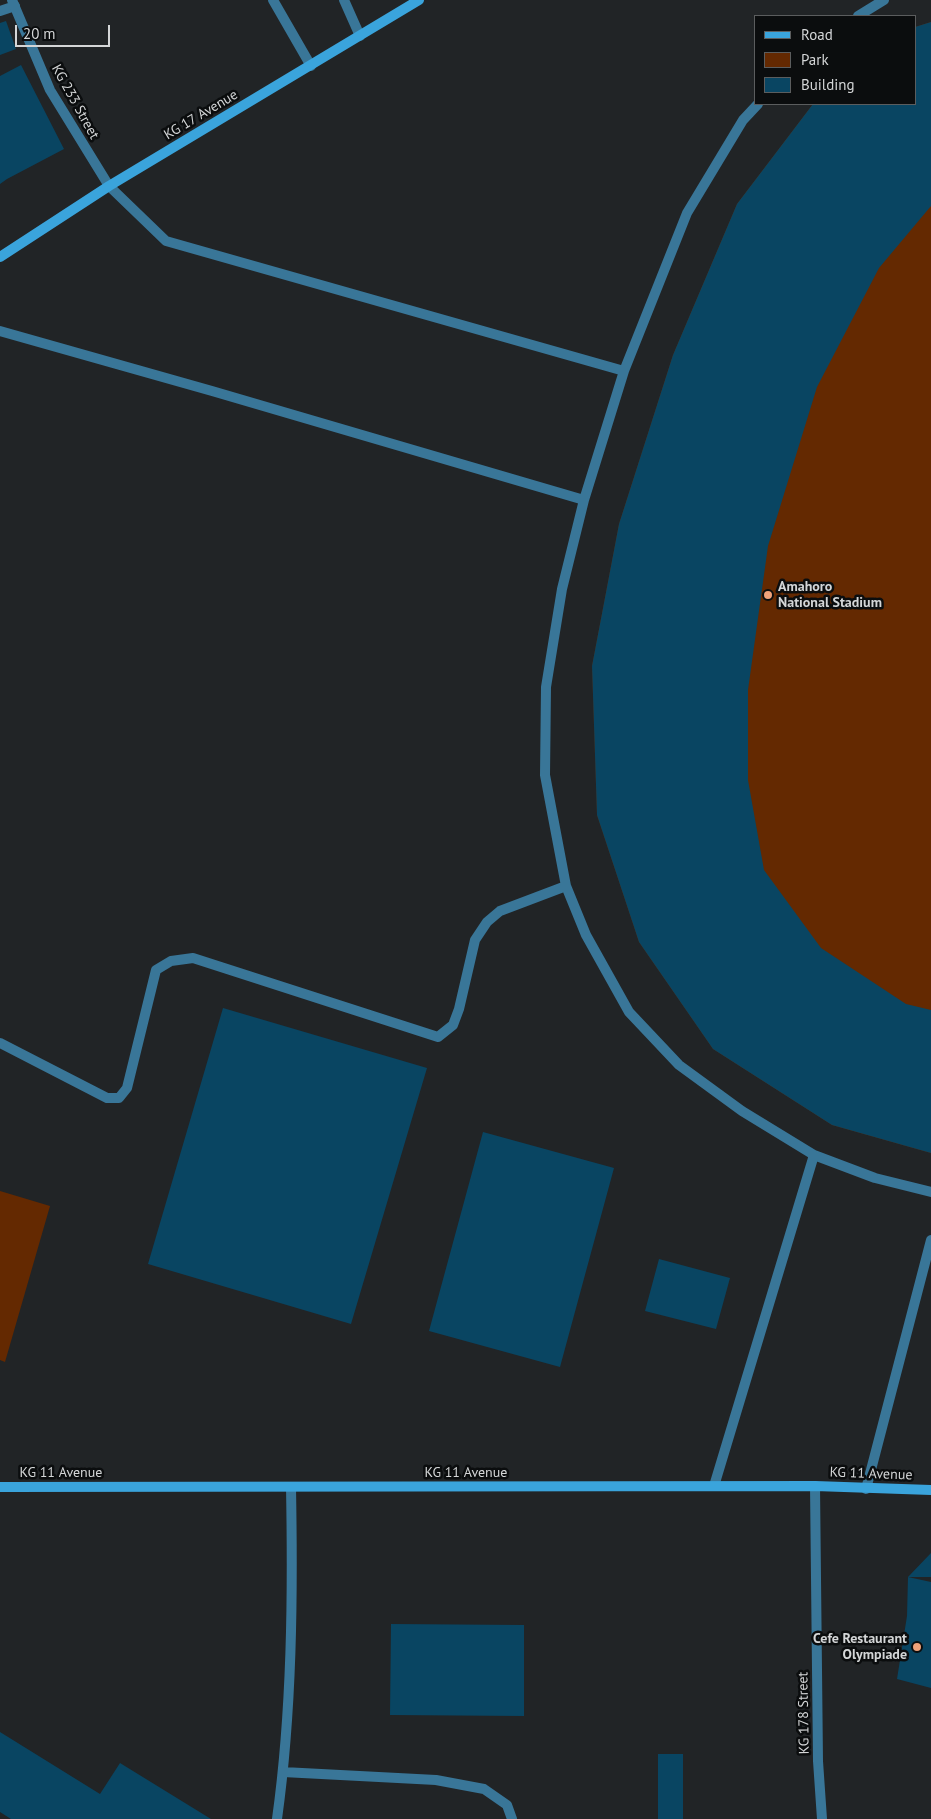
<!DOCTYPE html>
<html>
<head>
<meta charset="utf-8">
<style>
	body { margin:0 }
	#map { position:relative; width:931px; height:1819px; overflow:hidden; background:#212426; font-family:"PT Sans",sans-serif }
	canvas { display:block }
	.legend { position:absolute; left:754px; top:15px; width:162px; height:90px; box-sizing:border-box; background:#0b0d0e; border:1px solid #5b5d5e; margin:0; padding:6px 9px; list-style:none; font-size:15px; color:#d4d6d7 }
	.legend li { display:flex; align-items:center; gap:10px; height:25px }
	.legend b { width:25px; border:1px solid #5b5d5e }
	.scale { position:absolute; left:15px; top:25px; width:95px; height:22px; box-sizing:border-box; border:2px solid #d4d6d7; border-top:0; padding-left:6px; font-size:15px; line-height:18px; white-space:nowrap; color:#d4d6d7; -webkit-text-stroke:4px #0b0d0e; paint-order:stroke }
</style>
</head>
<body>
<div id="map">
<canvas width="931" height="1819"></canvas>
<ul class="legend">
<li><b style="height:6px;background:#3aa4dc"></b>Road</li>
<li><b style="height:14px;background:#642901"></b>Park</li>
<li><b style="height:14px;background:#094562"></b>Building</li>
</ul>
<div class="scale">20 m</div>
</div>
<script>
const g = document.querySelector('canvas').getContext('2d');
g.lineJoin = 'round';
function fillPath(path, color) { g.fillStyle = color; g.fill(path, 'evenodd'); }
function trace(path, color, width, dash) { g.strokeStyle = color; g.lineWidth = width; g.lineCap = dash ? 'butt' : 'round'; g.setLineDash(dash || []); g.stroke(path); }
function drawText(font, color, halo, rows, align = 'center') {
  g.font = font + ' "PT Sans",sans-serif'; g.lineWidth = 5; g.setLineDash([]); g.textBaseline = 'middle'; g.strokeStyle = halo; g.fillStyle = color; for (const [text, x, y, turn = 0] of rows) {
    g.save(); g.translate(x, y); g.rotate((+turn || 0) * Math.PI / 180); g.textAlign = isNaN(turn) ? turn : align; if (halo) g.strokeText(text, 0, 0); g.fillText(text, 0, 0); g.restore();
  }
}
fillPath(new Path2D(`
	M 931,22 L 931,1153 L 832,1125 L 713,1049 L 639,942 L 597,815 L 592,666 L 619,524 L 673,355 L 737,204 L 813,104 L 915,104 L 915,27 Z
	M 0,1191 L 50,1206 L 5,1362 L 0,1360 Z`), '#642901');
fillPath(new Path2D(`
	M 6,21 L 16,49 L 0,55 L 0,23 Z
	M 931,22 L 931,206 L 879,268 L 817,387 L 768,546 L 748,690 L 748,780 L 764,870 L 821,948 L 906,1004 L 931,1010 L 931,1153 L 832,1125 L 713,1049 L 639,942 L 597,815 L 592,666 L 619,524 L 673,355 L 737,204 L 813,104 L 915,104 L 915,27 Z
	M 21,65 L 64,149 L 7,179 L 0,184 L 0,76 Z
	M 223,1008 L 427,1068 L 351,1324 L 148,1264 Z
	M 483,1132 L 614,1168 L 560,1367 L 429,1331 Z
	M 659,1259 L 730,1278 L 716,1329 L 645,1311 Z
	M 931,1553 L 931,1577 L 908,1577 L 931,1582 L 931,1688 L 897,1679 L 907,1616 L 908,1577 Z
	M 391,1624 L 524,1625 L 524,1716 L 390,1715 Z
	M 0,1732 L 100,1794 L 120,1763 L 211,1819 L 11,1819 L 0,1812 Z
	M 658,1754 L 683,1754 L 683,1819 L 658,1819 Z`), '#094562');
trace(new Path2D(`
	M 273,0 L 311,66
	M 344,0 L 360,36
	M 0,11 L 15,6
	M 858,16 L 884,0
	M 758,104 L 743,120 L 687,213 L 624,371 L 584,500 L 562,589 L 546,687 L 545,775 L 566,886 L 586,935 L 629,1012 L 679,1065 L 742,1111 L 814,1155 L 875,1178 L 931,1192
	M 109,186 L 166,241 L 624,371
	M 0,331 L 212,391 L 584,500
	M 0,1043 L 107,1098 L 119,1098 L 127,1088 L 156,970 L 171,961 L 193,958 L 438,1037 L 453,1025 L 459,1009 L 475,940 L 487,922 L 500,911 L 566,886
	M 714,1486 L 814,1155
	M 866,1489 L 931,1240
	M 283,1772 L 436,1780 L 484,1789 L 507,1805 L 512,1819
	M 277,1819 C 292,1711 293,1596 291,1487`), '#397698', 10);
trace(new Path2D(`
	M 12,0 L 50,90 L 109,186
	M 815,1486 L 818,1761 L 822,1819`), '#397698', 10);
trace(new Path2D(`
	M 0,257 L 109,186 L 419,0
	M 0,1487 L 815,1486 L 931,1490`), '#3aa4dc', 10);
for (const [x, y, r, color] of [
	[768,595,5,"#f0a27a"],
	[917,1647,5,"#f0a27a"]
]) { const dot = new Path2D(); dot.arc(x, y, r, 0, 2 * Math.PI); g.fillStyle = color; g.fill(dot); trace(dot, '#0b0d0e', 2); }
drawText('14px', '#d4d6d7', '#0b0d0e', [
	["KG 233 Street",75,102,61],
	["KG 17 Avenue",201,115,-31],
	["KG 11 Avenue",61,1473],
	["KG 11 Avenue",466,1473],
	["KG 11 Avenue",871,1474,2],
	["KG 178 Street",804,1713,-91]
]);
drawText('bold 14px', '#d4d6d7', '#0b0d0e', [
	["Amahoro",778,587],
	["National Stadium",778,603],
	["Cefe Restaurant",907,1639,"right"],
	["Olympiade",907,1655,"right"]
], 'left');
</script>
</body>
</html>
